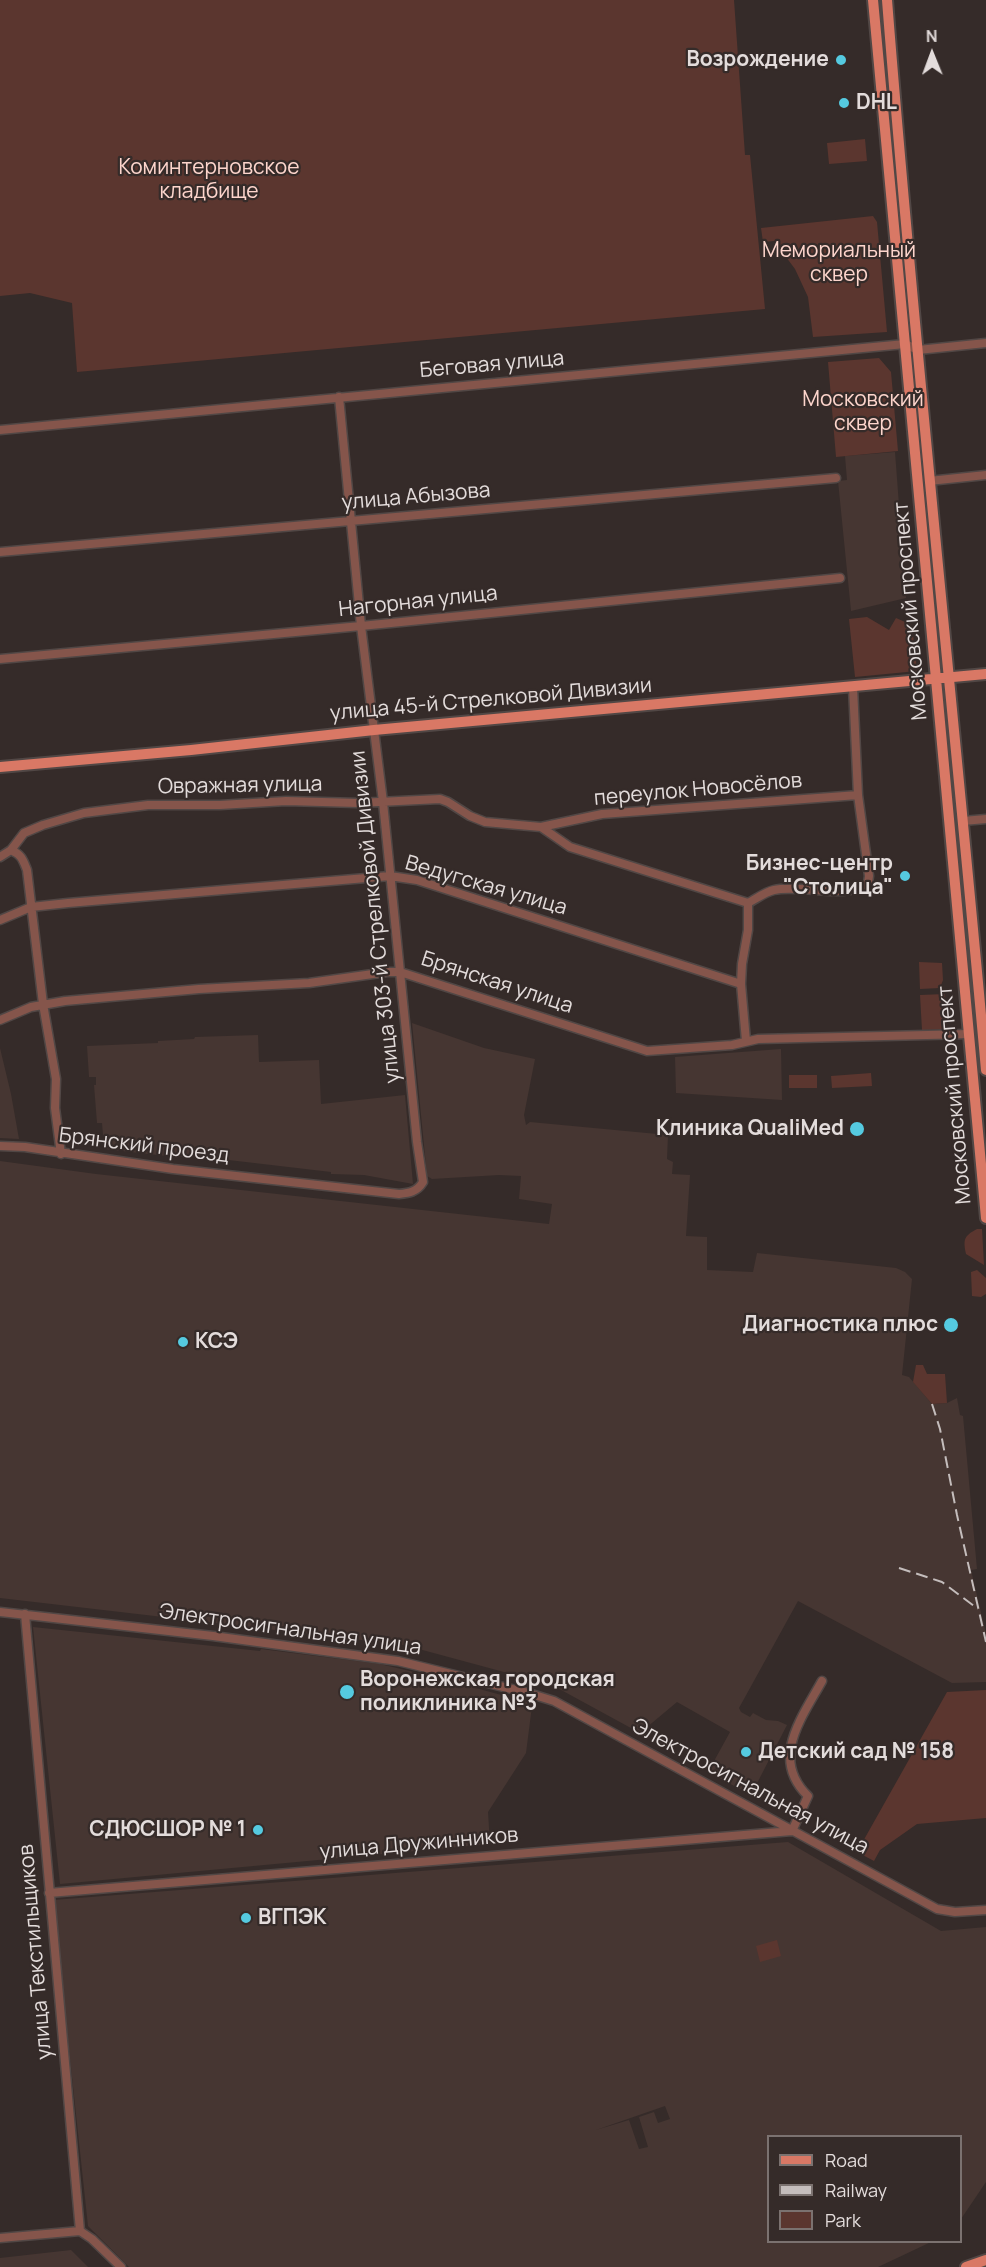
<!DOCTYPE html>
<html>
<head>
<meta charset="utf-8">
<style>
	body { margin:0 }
	#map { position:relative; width:986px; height:2267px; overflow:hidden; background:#352b29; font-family:Manrope,sans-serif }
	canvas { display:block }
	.legend { position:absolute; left:767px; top:2135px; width:195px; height:108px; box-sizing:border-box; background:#352b29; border:2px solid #7b7270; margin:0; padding:8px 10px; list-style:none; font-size:18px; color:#e3dcdb }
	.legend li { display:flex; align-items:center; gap:12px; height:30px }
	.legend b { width:30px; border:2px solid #7b7270 }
	.north { position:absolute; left:902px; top:24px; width:60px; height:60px; -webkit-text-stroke:4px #352b29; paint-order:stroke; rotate:359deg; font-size:16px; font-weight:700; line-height:24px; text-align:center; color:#e3dcdb }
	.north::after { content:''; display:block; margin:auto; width:21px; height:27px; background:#e3dcdb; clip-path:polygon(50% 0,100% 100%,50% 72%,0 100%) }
</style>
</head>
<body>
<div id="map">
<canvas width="986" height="2267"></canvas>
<ul class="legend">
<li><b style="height:8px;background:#d97865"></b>Road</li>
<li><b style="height:8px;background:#c4bdbc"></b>Railway</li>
<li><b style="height:16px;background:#5b362f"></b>Park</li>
</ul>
<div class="north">N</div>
</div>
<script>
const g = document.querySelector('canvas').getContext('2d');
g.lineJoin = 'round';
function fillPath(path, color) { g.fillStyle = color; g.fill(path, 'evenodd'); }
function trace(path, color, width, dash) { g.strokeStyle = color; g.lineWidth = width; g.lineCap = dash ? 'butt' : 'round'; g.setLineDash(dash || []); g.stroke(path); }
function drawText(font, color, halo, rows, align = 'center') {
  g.font = font + ' Manrope,sans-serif'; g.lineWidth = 4.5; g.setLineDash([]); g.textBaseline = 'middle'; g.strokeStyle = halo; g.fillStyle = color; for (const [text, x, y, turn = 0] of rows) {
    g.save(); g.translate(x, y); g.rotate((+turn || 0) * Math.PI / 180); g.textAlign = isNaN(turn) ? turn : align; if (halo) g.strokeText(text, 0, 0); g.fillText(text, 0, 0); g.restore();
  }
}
fillPath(new Path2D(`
	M 895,452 L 906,598 L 851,611 L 838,481 L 847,480 L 845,456 Z
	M 412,1023 L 484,1048 L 535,1059 L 524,1115 L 526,1125 L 530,1122 L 668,1135 L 667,1159 L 673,1162 L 672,1174 L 690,1175 L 686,1236 L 707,1237 L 707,1270 L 753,1272 L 757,1253 L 896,1268 L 905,1272 L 912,1279 L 902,1375 L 909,1377 L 932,1404 L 947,1403 L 957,1398 L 960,1415 L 963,1416 L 977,1569 L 971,1570 L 986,1634 L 986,1682 L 952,1683 L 798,1601 L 739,1708 L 741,1712 L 750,1717 L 753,1713 L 766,1720 L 778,1721 L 787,1725 L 751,1795 L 708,1772 L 730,1732 L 677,1702 L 640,1733 L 552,1685 L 404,1645 L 0,1598 L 0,1161 L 96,1174 L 549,1224 L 552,1204 L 519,1199 L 521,1176 L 499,1175 L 432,1179 L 427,1176 Z
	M 258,1035 L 259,1062 L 319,1060 L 321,1104 L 405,1095 L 413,1184 L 364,1175 L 331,1174 L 331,1172 L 203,1157 L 176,1157 L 104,1149 L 105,1136 L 103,1135 L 102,1123 L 97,1123 L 94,1085 L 96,1085 L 96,1077 L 89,1077 L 87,1046 L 158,1043 L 158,1041 L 194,1039 L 195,1037 Z
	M 0,1048 L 11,1094 L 19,1139 L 0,1138 Z
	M 781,1049 L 782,1100 L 676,1093 L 675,1057 Z
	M 33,1627 L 260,1651 L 261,1649 L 380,1664 L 439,1678 L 527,1702 L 532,1706 L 526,1753 L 488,1812 L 490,1844 L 60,1884 Z
	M 788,1842 L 941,1931 L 986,1927 L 986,2182 L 961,2219 L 960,2136 L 768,2136 L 768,2242 L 931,2242 L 878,2267 L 129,2267 L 88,2226 L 53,1900 ZM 665,2106 L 670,2119 L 658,2123 L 654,2112 L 639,2117 L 648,2147 L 639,2149 L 629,2120 L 596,2130 Z
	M 71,2250 L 88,2267 L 0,2267 L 0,2258 Z`), '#463632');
fillPath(new Path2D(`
	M 0,0 L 734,0 L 745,155 L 750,155 L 765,309 L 77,372 L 72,303 L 30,293 L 0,296 Z
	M 865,139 L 867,161 L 829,164 L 827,143 Z
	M 873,216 L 877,222 L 887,332 L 813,337 L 808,297 L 795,269 L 774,241 L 763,242 L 761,228 Z
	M 879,358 L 891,372 L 898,451 L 836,457 L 828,362 Z
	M 867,617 L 889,630 L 896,618 L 912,625 L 917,671 L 855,677 L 849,619 Z
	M 919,962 L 942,963 L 943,980 L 940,988 L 920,989 Z
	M 945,994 L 947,1029 L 922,1030 L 920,995 Z
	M 871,1073 L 872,1086 L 832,1088 L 831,1076 Z
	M 789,1075 L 817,1075 L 817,1088 L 789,1088 Z
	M 977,1229 L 982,1229 L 984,1265 L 966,1254 C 963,1239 964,1236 977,1229 Z
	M 977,1270 L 986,1278 L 986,1294 L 981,1297 L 972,1296 L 971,1272 Z
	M 916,1365 L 923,1365 L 927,1374 L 945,1374 L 947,1403 L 932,1404 L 913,1382 Z
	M 986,1690 L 986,1818 L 917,1824 L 880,1850 L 874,1861 L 857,1852 L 947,1692 Z
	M 777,1940 L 781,1956 L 760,1962 L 756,1946 Z`), '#5b362f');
const minor = new Path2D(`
	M 0,430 L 905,344 L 918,350 L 986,343
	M 929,481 L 986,475
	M 0,552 L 836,478
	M 0,659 L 361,626 L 840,578
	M 963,821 L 986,819
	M 541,827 L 602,814 L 858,795
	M 11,850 L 24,833 L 43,825 L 84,813 L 148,805 L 220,805 L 286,801 L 358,803 L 440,799 L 448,802 L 470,816 L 485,822 L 541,827 L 570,847 L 748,903
	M 0,857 L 11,850 C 22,855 23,860 27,870 L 43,1004 L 56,1079 L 55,1108 L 61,1154
	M 0,920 L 31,907 L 68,903 L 390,876 L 417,880 L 741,984
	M 0,1020 L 31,1007 L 65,1001 L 199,989 L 309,983 L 387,972 L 400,972 L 647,1051 L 732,1045 L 758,1039 L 969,1034
	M 746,1041 L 741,984 L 742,964 L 748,930 L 748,903 C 756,899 765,892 774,890 C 800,884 846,900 868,883 L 869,876 L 858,795 L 853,687
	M 0,1146 L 25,1147 L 173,1169 L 399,1194 C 409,1193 417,1192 423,1182 L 417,1142 L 383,802 L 361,626 L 339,397
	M 0,1612 L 213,1636 L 398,1661 L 528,1693 L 554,1701 L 937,1909 L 955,1912 L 986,1910
	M 25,1614 L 80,2231 L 92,2239 L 121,2267
	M 792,1831 L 808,1796 C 770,1759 801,1719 822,1681
	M 49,1893 L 792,1831
	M 0,2238 L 80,2231`);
const major = new Path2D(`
	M 873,0 L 986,1218
	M 887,0 C 915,357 954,713 986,1070
	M 0,767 L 191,750 L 374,730 L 986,674
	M 966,2267 L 986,2260`);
trace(minor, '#514745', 11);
trace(major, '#514745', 14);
trace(minor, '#85554b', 8);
trace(major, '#d97865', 10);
trace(new Path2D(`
	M 932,1404 L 940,1429 L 957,1515 L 986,1642
	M 899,1568 L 942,1582 L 978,1609`), '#c4bdbc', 2, [12, 6]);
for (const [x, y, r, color] of [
	[841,60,6,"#55cae0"],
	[844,103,6,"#55cae0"],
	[905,876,6,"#55cae0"],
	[857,1129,8,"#55cae0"],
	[951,1325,8,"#55cae0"],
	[183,1342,6,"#55cae0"],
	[347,1692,8,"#55cae0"],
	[746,1752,6,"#55cae0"],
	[258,1830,6,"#55cae0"],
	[246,1918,6,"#55cae0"]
]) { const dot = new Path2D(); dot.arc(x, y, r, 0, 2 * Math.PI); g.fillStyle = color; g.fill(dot); trace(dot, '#352b29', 2); }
drawText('bold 21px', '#e3dcdb', '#352b29', [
	["Возрождение",829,60],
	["DHL",856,103,"left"],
	["Бизнес-центр",893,864],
	["\"Столица\"",893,888],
	["Клиника QualiMed",844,1129],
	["Диагностика плюс",938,1325],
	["КСЭ",195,1342,"left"],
	["Воронежская городская",360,1680,"left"],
	["поликлиника №3",360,1704,"left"],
	["Детский сад № 158",758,1752,"left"],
	["СДЮСШОР № 1",246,1830],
	["ВГПЭК",258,1918,"left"]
], 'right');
drawText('21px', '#fdd5cc', '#352b29', [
	["Коминтерновское",209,168],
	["кладбище",209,192],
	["Мемориальный",839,251],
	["сквер",839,275],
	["Московский",863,400],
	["сквер",863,424]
]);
drawText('21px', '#e3dcdb', '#352b29', [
	["Беговая улица",492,365,-5],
	["улица Абызова",416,497,-5],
	["Нагорная улица",418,602,-6],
	["Московский проспект",911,611,-95],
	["улица 45-й Стрелковой Дивизии",491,700,-5],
	["Овражная улица",240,786,-1],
	["переулок Новосёлов",698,790,-5],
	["Ведугская улица",486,886,16],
	["улица 303-й Стрелковой Дивизии",376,917,-96],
	["Брянская улица",497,983,18],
	["Московский проспект",955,1095,-95],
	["Брянский проезд",144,1146,7],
	["Электросигнальная улица",290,1630,8],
	["Электросигнальная улица",750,1787,28],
	["улица Дружинников",419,1844,-5],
	["улица Текстильщиков",36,1952,-95]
]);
</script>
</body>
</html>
